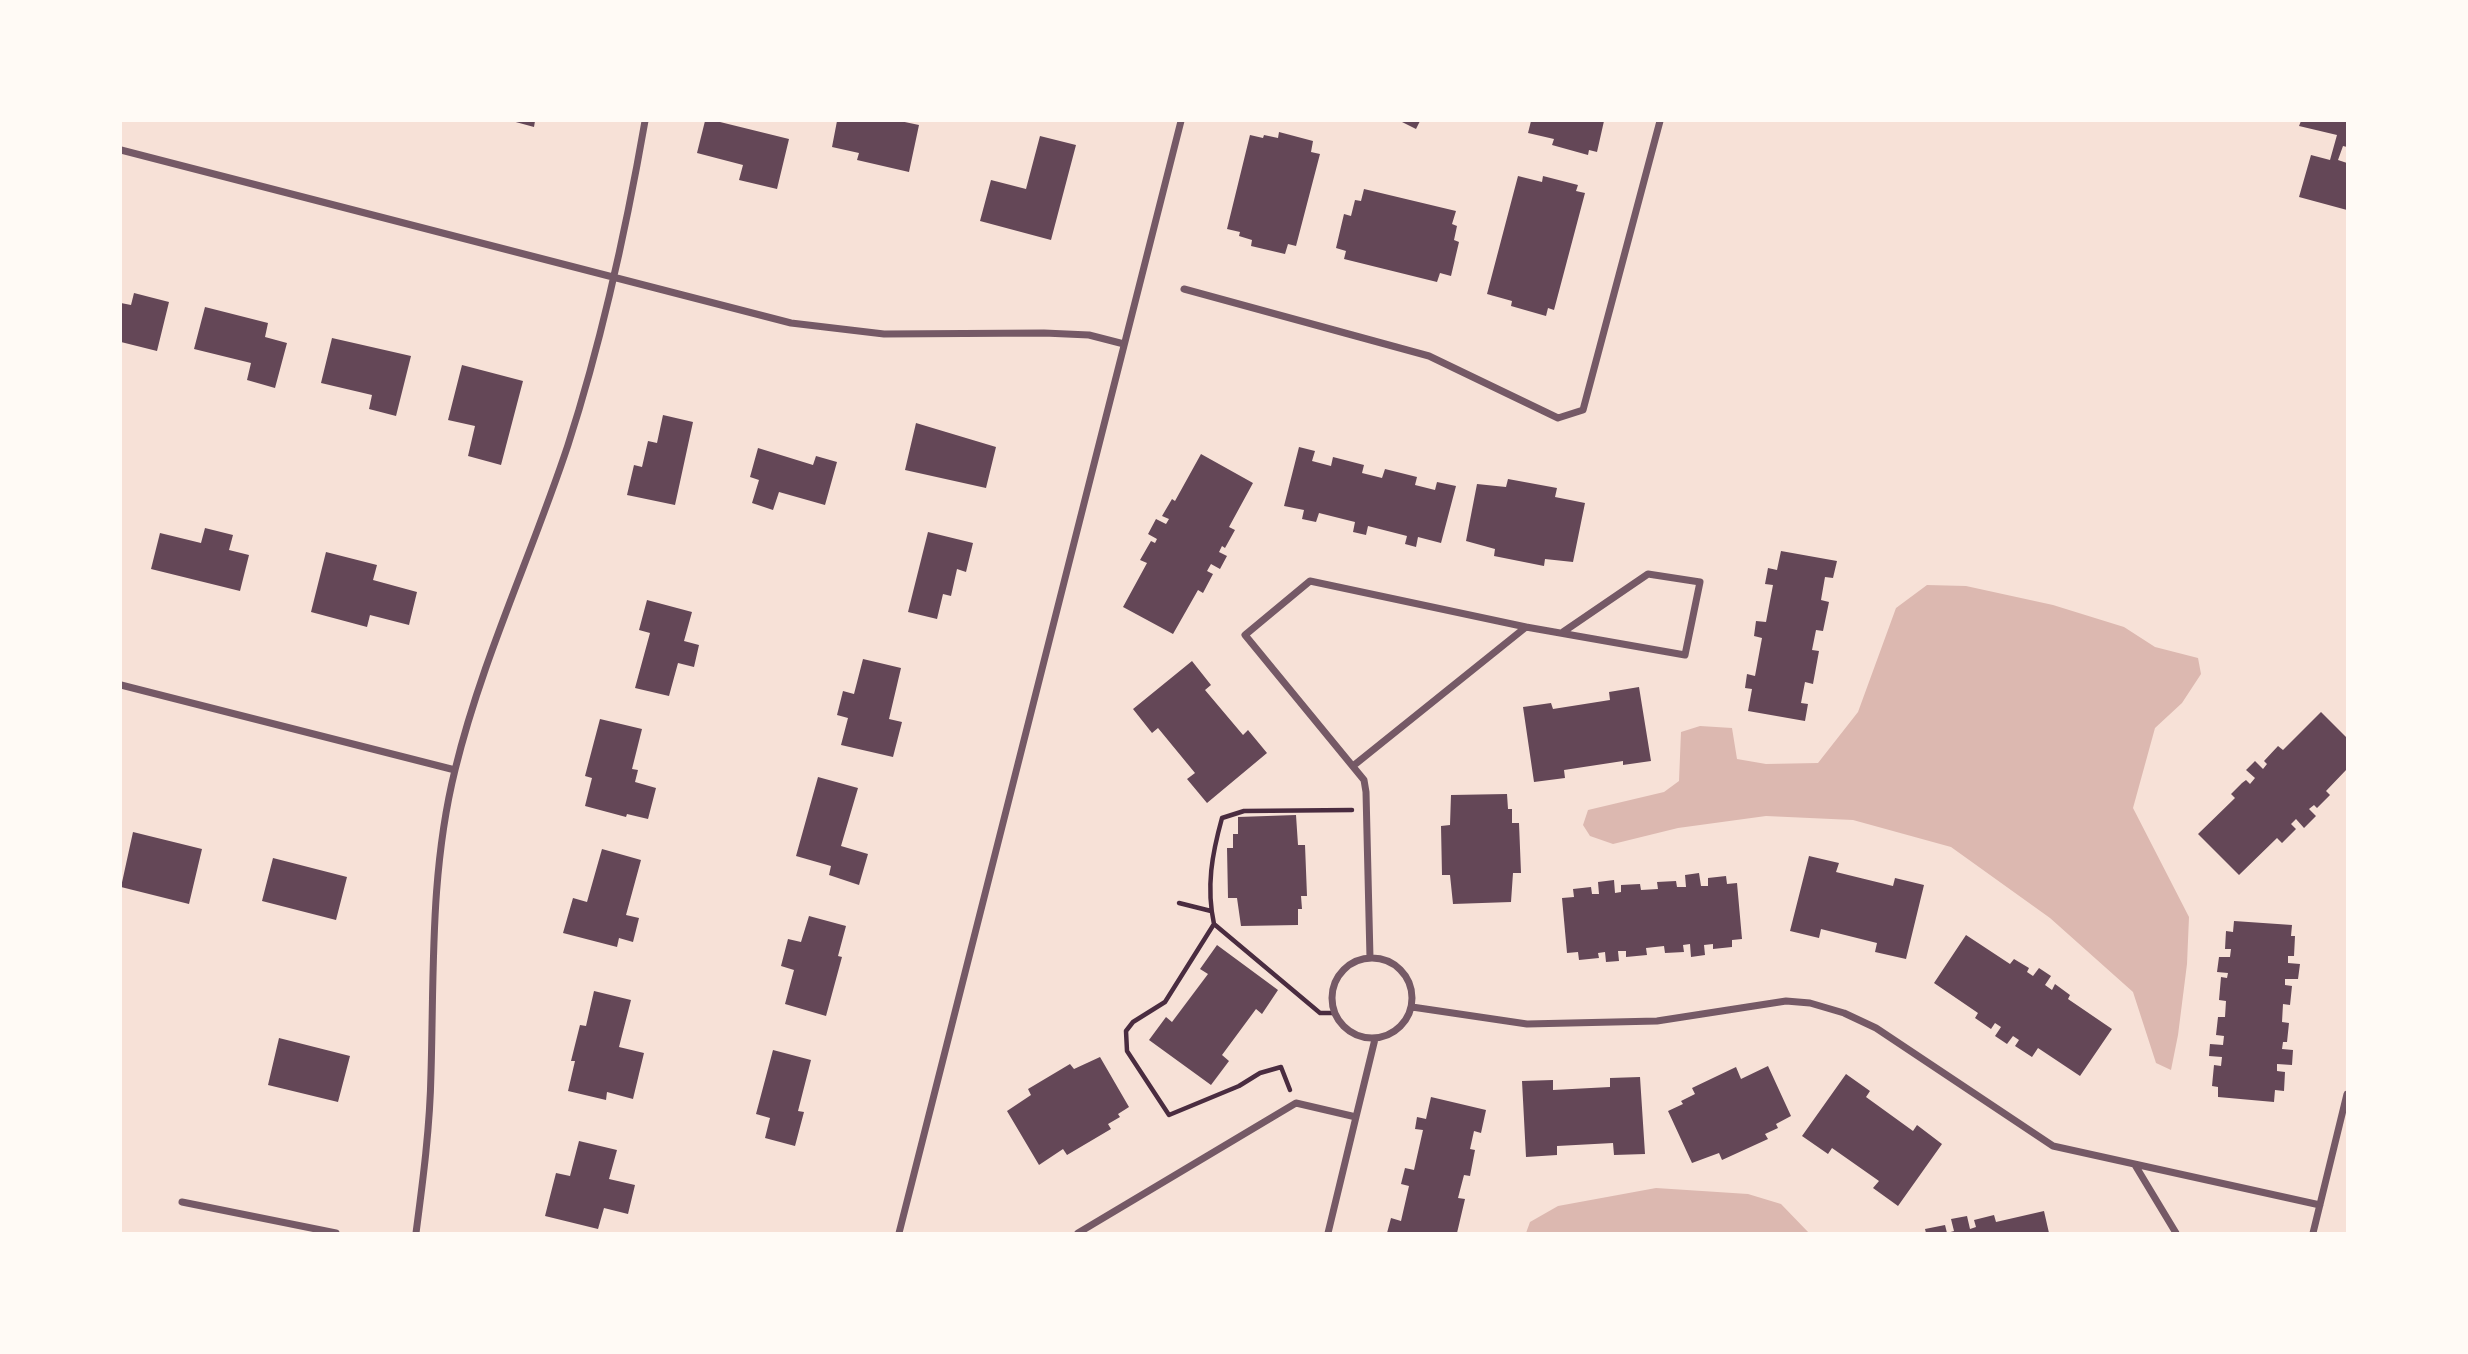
<!DOCTYPE html>
<html>
<head>
<meta charset="utf-8">
<style>
	body { margin:0 }
	#map { position:relative; width:2468px; height:1354px; overflow:hidden; background:#f7e1d7; font-family:"Space Grotesk",sans-serif }
	canvas { display:block }
	.frame { position:absolute; inset:0; border:122px solid #fffaf5; pointer-events:none }
</style>
</head>
<body>
<div id="map">
<canvas width="2468" height="1354"></canvas>
<div class="frame"></div>
</div>
<script>
const g = document.querySelector('canvas').getContext('2d');
g.lineJoin = 'round';
function fillPath(path, color) { g.fillStyle = color; g.fill(path, 'evenodd'); }
function trace(path, color, width, dash) { g.strokeStyle = color; g.lineWidth = width; g.lineCap = dash ? 'butt' : 'round'; g.setLineDash(dash || []); g.stroke(path); }
fillPath(new Path2D(`
	M 1927,585 L 1966,586 L 2053,605 L 2124,627 L 2155,647 L 2198,658 L 2201,674 L 2182,703 L 2155,728 L 2133,808 L 2189,917 L 2187,964 L 2178,1035 L 2171,1070 L 2156,1063 L 2133,992 L 2050,918 L 1951,847 L 1853,820 L 1766,816 L 1678,828 L 1613,844 L 1590,836 L 1583,825 L 1588,810 L 1664,792 L 1679,781 L 1681,732 L 1700,726 L 1732,728 L 1737,759 L 1766,764 L 1818,763 L 1858,712 L 1896,608 Z
	M 1656,1188 L 1748,1194 L 1781,1204 L 1809,1233 L 1526,1233 L 1530,1222 L 1558,1206 Z`), '#dcb8b0');
fillPath(new Path2D(`
	M 512,121 L 535,121 L 534,127 Z
	M 705,121 L 716,121 L 789,139 L 777,189 L 739,180 L 743,165 L 697,153 Z
	M 837,121 L 900,121 L 919,125 L 909,172 L 857,160 L 859,153 L 832,147 Z
	M 1400,121 L 1420,121 L 1416,129 Z
	M 1531,121 L 1604,121 L 1597,152 L 1589,150 L 1588,155 L 1552,145 L 1554,139 L 1528,133 Z
	M 2301,121 L 2347,121 L 2347,147 L 2343,146 L 2338,160 L 2347,163 L 2347,210 L 2299,197 L 2311,155 L 2330,160 L 2337,135 L 2299,126 Z
	M 1279,132 L 1313,141 L 1311,152 L 1320,154 L 1296,246 L 1288,244 L 1285,254 L 1251,246 L 1252,240 L 1239,236 L 1240,232 L 1227,229 L 1250,135 L 1263,138 L 1264,135 L 1278,138 Z
	M 1040,136 L 1076,145 L 1051,240 L 980,221 L 991,180 L 1026,189 Z
	M 1518,176 L 1542,182 L 1543,176 L 1578,185 L 1576,191 L 1585,193 L 1554,310 L 1548,308 L 1546,316 L 1511,306 L 1512,301 L 1487,294 Z
	M 1364,189 L 1456,211 L 1452,224 L 1457,226 L 1454,240 L 1459,242 L 1451,276 L 1440,273 L 1437,282 L 1344,259 L 1346,251 L 1336,248 L 1344,214 L 1351,216 L 1355,200 L 1361,201 Z
	M 134,293 L 169,302 L 157,351 L 121,342 L 121,303 L 131,305 Z
	M 205,307 L 268,323 L 265,337 L 287,343 L 275,388 L 247,380 L 251,363 L 194,349 Z
	M 332,338 L 411,356 L 396,416 L 369,409 L 372,395 L 321,383 Z
	M 462,365 L 523,381 L 501,465 L 468,456 L 475,426 L 448,420 Z
	M 663,415 L 693,422 L 675,505 L 627,495 L 634,465 L 642,467 L 648,441 L 657,443 Z
	M 916,423 L 996,447 L 986,488 L 905,470 Z
	M 1299,447 L 1315,451 L 1312,461 L 1331,466 L 1333,457 L 1364,465 L 1362,473 L 1382,478 L 1385,469 L 1417,477 L 1415,485 L 1435,490 L 1437,482 L 1456,486 L 1441,543 L 1418,537 L 1416,547 L 1405,544 L 1407,536 L 1368,526 L 1366,535 L 1353,532 L 1355,522 L 1319,513 L 1316,522 L 1302,519 L 1304,510 L 1284,506 Z
	M 758,448 L 813,465 L 816,456 L 837,462 L 825,505 L 779,492 L 773,510 L 752,503 L 759,480 L 750,477 Z
	M 1201,454 L 1253,483 L 1229,527 L 1235,530 L 1225,548 L 1222,546 L 1219,552 L 1227,556 L 1220,569 L 1211,564 L 1207,571 L 1213,574 L 1203,593 L 1198,590 L 1173,634 L 1123,607 L 1147,563 L 1140,560 L 1151,541 L 1155,543 L 1157,539 L 1148,534 L 1156,519 L 1166,524 L 1169,519 L 1162,516 L 1172,499 L 1175,501 Z
	M 1508,479 L 1557,488 L 1555,497 L 1585,503 L 1573,562 L 1545,559 L 1544,566 L 1494,556 L 1495,549 L 1466,541 L 1477,484 L 1506,487 Z
	M 205,528 L 233,535 L 229,550 L 249,555 L 240,591 L 151,569 L 160,533 L 201,543 Z
	M 928,532 L 973,543 L 966,572 L 957,569 L 951,596 L 943,594 L 937,619 L 908,612 Z
	M 1781,551 L 1837,561 L 1833,578 L 1825,577 L 1821,600 L 1829,602 L 1823,631 L 1816,630 L 1812,650 L 1819,651 L 1813,684 L 1805,682 L 1801,703 L 1808,704 L 1805,721 L 1748,711 L 1752,689 L 1745,688 L 1747,674 L 1755,676 L 1762,638 L 1754,636 L 1756,621 L 1766,622 L 1773,585 L 1765,584 L 1768,568 L 1777,570 Z
	M 326,552 L 377,565 L 373,580 L 417,592 L 409,625 L 370,615 L 367,627 L 311,612 Z
	M 647,600 L 692,612 L 684,641 L 699,645 L 694,667 L 678,663 L 669,696 L 635,688 L 650,633 L 639,630 Z
	M 863,659 L 901,668 L 889,719 L 902,722 L 893,757 L 841,745 L 848,718 L 837,715 L 843,691 L 854,694 Z
	M 1192,661 L 1211,685 L 1205,690 L 1243,735 L 1248,730 L 1267,753 L 1207,803 L 1187,779 L 1195,773 L 1158,728 L 1152,733 L 1133,709 Z
	M 1639,687 L 1651,761 L 1623,765 L 1623,761 L 1564,770 L 1565,778 L 1534,782 L 1523,707 L 1551,703 L 1553,709 L 1610,700 L 1609,692 Z
	M 2321,712 L 2347,738 L 2347,769 L 2326,791 L 2330,795 L 2317,808 L 2314,805 L 2309,809 L 2316,816 L 2304,828 L 2296,819 L 2291,824 L 2296,829 L 2282,843 L 2277,838 L 2239,875 L 2198,834 L 2235,798 L 2231,794 L 2242,783 L 2246,780 L 2250,784 L 2255,778 L 2246,770 L 2255,761 L 2263,769 L 2267,764 L 2264,761 L 2278,746 L 2283,750 Z
	M 600,719 L 642,729 L 632,769 L 638,770 L 635,782 L 656,788 L 648,819 L 627,814 L 626,817 L 585,806 L 592,778 L 585,776 Z
	M 818,777 L 858,788 L 841,846 L 868,854 L 859,885 L 829,875 L 831,866 L 796,856 Z
	M 1507,794 L 1508,809 L 1512,809 L 1512,823 L 1519,823 L 1521,873 L 1513,873 L 1511,902 L 1453,904 L 1450,875 L 1442,875 L 1441,826 L 1450,825 L 1451,795 Z
	M 1296,815 L 1298,845 L 1305,845 L 1307,896 L 1301,896 L 1302,909 L 1298,909 L 1298,925 L 1241,926 L 1237,898 L 1228,898 L 1227,848 L 1233,848 L 1233,834 L 1238,834 L 1238,817 Z
	M 133,832 L 202,849 L 189,904 L 121,887 Z
	M 602,849 L 641,860 L 626,915 L 639,918 L 633,942 L 619,938 L 617,947 L 563,933 L 573,898 L 587,902 Z
	M 1809,856 L 1839,863 L 1836,872 L 1893,886 L 1895,878 L 1924,885 L 1906,959 L 1875,952 L 1877,943 L 1821,929 L 1819,938 L 1790,931 Z
	M 273,858 L 347,877 L 336,920 L 262,901 Z
	M 1699,873 L 1701,886 L 1708,886 L 1708,878 L 1726,876 L 1727,884 L 1737,883 L 1742,939 L 1732,940 L 1732,947 L 1713,949 L 1713,944 L 1704,945 L 1705,955 L 1691,957 L 1690,944 L 1683,945 L 1684,952 L 1665,953 L 1664,946 L 1646,948 L 1647,955 L 1626,957 L 1626,951 L 1618,951 L 1619,961 L 1606,962 L 1605,952 L 1598,953 L 1599,958 L 1579,960 L 1578,952 L 1567,953 L 1562,898 L 1574,897 L 1573,889 L 1591,887 L 1592,894 L 1599,894 L 1598,882 L 1614,880 L 1615,893 L 1621,892 L 1621,885 L 1640,884 L 1641,890 L 1658,889 L 1657,882 L 1676,881 L 1677,887 L 1686,887 L 1685,875 Z
	M 809,916 L 846,926 L 838,956 L 842,957 L 826,1016 L 785,1004 L 794,970 L 781,966 L 788,939 L 801,942 Z
	M 2234,921 L 2292,925 L 2291,936 L 2295,936 L 2294,956 L 2288,956 L 2288,963 L 2300,964 L 2298,979 L 2285,979 L 2285,985 L 2292,986 L 2290,1005 L 2283,1004 L 2282,1022 L 2289,1023 L 2287,1042 L 2283,1042 L 2282,1049 L 2293,1050 L 2292,1065 L 2277,1064 L 2277,1071 L 2285,1072 L 2284,1091 L 2275,1090 L 2274,1102 L 2218,1097 L 2218,1087 L 2212,1086 L 2214,1065 L 2221,1066 L 2222,1057 L 2209,1056 L 2210,1044 L 2223,1045 L 2224,1036 L 2216,1035 L 2218,1017 L 2225,1017 L 2226,1001 L 2219,1000 L 2221,977 L 2227,978 L 2228,973 L 2217,972 L 2219,957 L 2230,957 L 2231,949 L 2225,949 L 2226,931 L 2233,932 Z
	M 1966,935 L 2010,964 L 2014,959 L 2029,968 L 2027,972 L 2033,976 L 2039,968 L 2051,976 L 2045,985 L 2052,990 L 2055,984 L 2070,995 L 2068,999 L 2112,1029 L 2080,1076 L 2038,1048 L 2032,1057 L 2015,1046 L 2019,1040 L 2013,1036 L 2007,1044 L 1995,1036 L 2001,1027 L 1995,1023 L 1991,1029 L 1975,1018 L 1978,1013 L 1934,983 Z
	M 1217,945 L 1278,990 L 1262,1014 L 1256,1009 L 1222,1055 L 1229,1061 L 1211,1085 L 1149,1040 L 1166,1017 L 1172,1022 L 1208,974 L 1200,969 Z
	M 594,991 L 631,1000 L 619,1047 L 644,1053 L 633,1099 L 607,1092 L 606,1100 L 568,1091 L 575,1061 L 571,1061 L 580,1025 L 586,1026 Z
	M 279,1038 L 350,1056 L 338,1102 L 268,1085 Z
	M 773,1050 L 811,1060 L 798,1111 L 804,1112 L 795,1146 L 765,1138 L 770,1118 L 756,1114 Z
	M 1100,1057 L 1129,1107 L 1118,1114 L 1120,1117 L 1108,1124 L 1111,1129 L 1067,1155 L 1063,1149 L 1039,1165 L 1007,1111 L 1031,1095 L 1028,1089 L 1070,1064 L 1074,1069 Z
	M 1768,1066 L 1791,1116 L 1776,1124 L 1778,1128 L 1765,1134 L 1768,1139 L 1722,1160 L 1719,1153 L 1692,1163 L 1668,1111 L 1683,1104 L 1681,1101 L 1695,1094 L 1692,1088 L 1736,1067 L 1741,1079 Z
	M 1846,1074 L 1870,1091 L 1866,1097 L 1913,1131 L 1917,1125 L 1942,1144 L 1898,1206 L 1873,1188 L 1879,1181 L 1832,1148 L 1828,1154 L 1802,1136 Z
	M 1640,1077 L 1645,1154 L 1614,1155 L 1613,1143 L 1557,1146 L 1557,1155 L 1526,1157 L 1522,1081 L 1553,1080 L 1553,1090 L 1610,1087 L 1610,1078 Z
	M 1431,1097 L 1486,1110 L 1481,1133 L 1474,1131 L 1470,1149 L 1475,1150 L 1470,1176 L 1464,1175 L 1458,1198 L 1465,1199 L 1457,1233 L 1387,1233 L 1391,1218 L 1401,1221 L 1409,1186 L 1401,1184 L 1405,1168 L 1414,1170 L 1423,1130 L 1415,1129 L 1417,1117 L 1426,1119 Z
	M 579,1141 L 617,1150 L 609,1179 L 635,1185 L 628,1214 L 604,1208 L 598,1229 L 545,1216 L 556,1173 L 570,1176 Z
	M 2044,1211 L 2049,1233 L 1947,1233 L 1954,1231 L 1951,1219 L 1967,1216 L 1970,1229 L 1976,1227 L 1974,1220 L 1994,1215 L 1996,1222 Z
	M 1945,1225 L 1947,1233 L 1926,1233 L 1925,1229 Z`), '#644757');
trace(new Path2D(`
	M 1179,903 L 1211,911
	M 1214,924 L 1165,1002 L 1133,1022 L 1126,1031 L 1127,1051 L 1169,1115 L 1239,1086 L 1260,1073 L 1281,1067 L 1290,1090
	M 1334,1013 L 1320,1013 L 1214,924 C 1206,887 1212,854 1222,818 L 1244,811 L 1352,810`), '#4a2c40', 4.5);
trace(new Path2D(`
	M 121,150 L 791,323 L 884,334 L 1044,333 L 1089,335 L 1124,344
	M 1184,289 L 1429,356 L 1558,418 L 1583,410 L 1660,121
	M 121,685 L 455,770
	M 1353,766 L 1526,627 L 1685,655 L 1700,582 L 1648,574 L 1563,632
	M1332 998a40 40 0 1 1 80 0a40 40 0 1 1-80 0Z
	M 1370,958 L 1366,792 L 1364,780 L 1245,635 L 1310,581 L 1526,627
	M 1412,1007 L 1527,1024 L 1657,1021 L 1786,1001 L 1810,1003 L 1844,1013 L 1876,1028 L 2053,1146 L 2320,1205
	M 1356,1117 L 1375,1039
	M 2135,1165 L 2176,1233
	M 182,1202 L 336,1233
	M 416,1233 C 423,1180 430,1127 431,1073 C 434,971 430,871 455,770 C 482,659 532,554 568,445 C 602,340 626,230 645,121
	M 899,1233 L 1181,121
	M 1078,1233 L 1296,1103 L 1356,1117 L 1328,1233
	M 2313,1233 L 2347,1094`), '#755966', 7);
</script>
</body>
</html>
